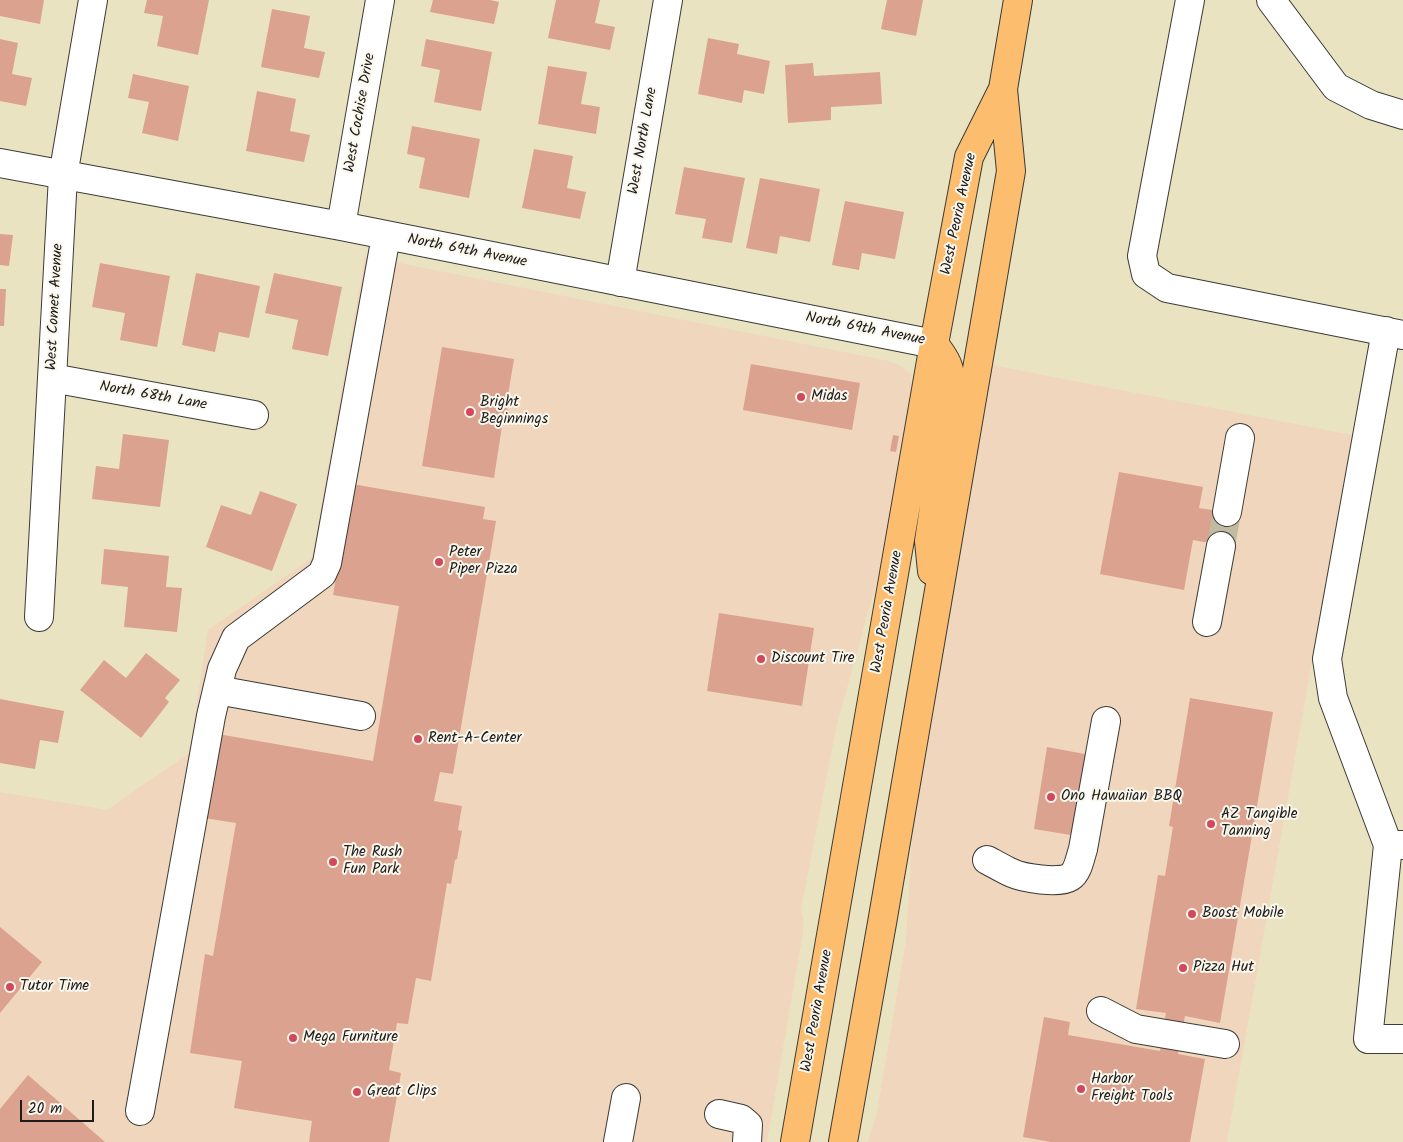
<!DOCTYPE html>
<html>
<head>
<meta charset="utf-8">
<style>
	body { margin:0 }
	#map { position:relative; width:1403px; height:1142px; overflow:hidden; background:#eae3c2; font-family:Kalam,sans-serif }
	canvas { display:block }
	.scale { position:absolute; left:20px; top:1100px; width:74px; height:22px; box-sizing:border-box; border:2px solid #1c1c1c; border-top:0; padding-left:6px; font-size:15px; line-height:18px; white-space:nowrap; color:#1c1c1c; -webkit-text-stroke:4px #fbf7ec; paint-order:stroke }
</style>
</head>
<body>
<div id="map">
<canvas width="1403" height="1142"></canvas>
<div class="scale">20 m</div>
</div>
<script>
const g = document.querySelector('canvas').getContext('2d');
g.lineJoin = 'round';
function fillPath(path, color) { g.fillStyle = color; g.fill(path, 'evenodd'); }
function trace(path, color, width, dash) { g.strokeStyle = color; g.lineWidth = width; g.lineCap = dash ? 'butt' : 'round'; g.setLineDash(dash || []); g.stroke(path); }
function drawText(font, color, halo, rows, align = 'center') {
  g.font = font + ' Kalam,sans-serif'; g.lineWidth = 4; g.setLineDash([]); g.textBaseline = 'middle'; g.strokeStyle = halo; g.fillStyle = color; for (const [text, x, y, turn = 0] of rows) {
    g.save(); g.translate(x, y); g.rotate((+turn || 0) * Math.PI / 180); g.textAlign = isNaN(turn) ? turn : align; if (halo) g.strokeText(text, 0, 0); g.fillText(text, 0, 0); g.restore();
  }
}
fillPath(new Path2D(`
	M 365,256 L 889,361 L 901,366 L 911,374 L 911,398 L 884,555 L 837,724 L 801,909 L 804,922 L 802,938 L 767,1142 L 0,1142 L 0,792 L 107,810 L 189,753 L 208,630 L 312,558 Z
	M 992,365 L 1352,435 L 1227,1142 L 868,1142 L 877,1112 L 906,941 L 912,837 Z`), '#f0d6bc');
fillPath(new Path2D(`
	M 0,0 L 44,0 L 40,24 L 0,16 Z
	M 147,0 L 209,0 L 198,55 L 157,46 L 163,16 L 144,13 Z
	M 433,0 L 490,0 L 499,2 L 494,24 L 430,12 Z
	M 556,0 L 600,0 L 595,23 L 615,27 L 610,50 L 548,38 Z
	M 887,0 L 923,0 L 916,36 L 881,29 Z
	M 272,9 L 310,16 L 304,48 L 325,52 L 319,78 L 261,67 Z
	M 708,38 L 739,44 L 737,54 L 770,61 L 764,94 L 744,90 L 742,103 L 698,94 Z
	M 0,39 L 18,43 L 12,74 L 32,78 L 26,106 L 0,101 Z
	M 426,39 L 492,52 L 481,111 L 434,102 L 440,70 L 421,66 Z
	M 813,63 L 814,76 L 880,72 L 882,104 L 831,107 L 831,120 L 788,123 L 785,65 Z
	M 548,66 L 587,72 L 581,104 L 600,107 L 596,134 L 538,124 Z
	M 133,74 L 189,86 L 178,141 L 142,133 L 149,102 L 128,98 Z
	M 257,91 L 296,99 L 290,131 L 310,135 L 304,162 L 246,151 Z
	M 412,126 L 480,139 L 469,198 L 419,188 L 425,158 L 407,154 Z
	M 534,149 L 573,156 L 567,188 L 586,192 L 580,219 L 522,208 Z
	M 684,167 L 745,178 L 732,243 L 702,238 L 706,219 L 675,214 Z
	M 760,178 L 820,189 L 810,242 L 780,236 L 777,254 L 746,248 Z
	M 845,201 L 904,212 L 895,259 L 862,253 L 859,270 L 832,265 Z
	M 0,234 L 13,235 L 9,266 L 0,265 Z
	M 100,263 L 170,276 L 157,347 L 120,340 L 125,313 L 92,307 Z
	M 196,273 L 260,286 L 249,338 L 219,332 L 215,352 L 182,345 Z
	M 274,273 L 342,287 L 328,356 L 292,349 L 298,320 L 265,313 Z
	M 0,289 L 6,289 L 4,326 L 0,326 Z
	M 442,347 L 514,359 L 506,407 L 513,417 L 502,426 L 494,478 L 422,466 Z
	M 751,364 L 860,383 L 852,430 L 743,410 Z
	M 123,434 L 169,440 L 160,507 L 92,499 L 96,466 L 119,469 Z
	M 893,435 L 899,436 L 896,452 L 890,451 Z
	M 1119,472 L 1203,487 L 1199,508 L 1238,514 L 1235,536 L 1230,541 L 1215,544 L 1193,540 L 1184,590 L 1100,574 Z
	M 352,484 L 485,507 L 483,519 L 496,521 L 453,774 L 440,772 L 434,801 L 462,806 L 458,830 L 462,831 L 457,859 L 455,860 L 451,884 L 447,883 L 431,981 L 416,978 L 408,1024 L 397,1023 L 389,1070 L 401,1073 L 389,1142 L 309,1142 L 312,1121 L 234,1108 L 242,1061 L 190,1053 L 205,954 L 213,956 L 236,823 L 204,818 L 218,734 L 373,761 L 399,606 L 333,595 Z
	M 260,491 L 297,504 L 272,571 L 206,547 L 221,505 L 251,515 Z
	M 104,549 L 169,556 L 166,587 L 182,588 L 177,632 L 124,627 L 128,587 L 101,584 Z
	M 719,613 L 814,628 L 802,706 L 707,691 Z
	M 146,653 L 180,680 L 165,698 L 169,702 L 141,738 L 80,690 L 104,660 L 126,678 Z
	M 1190,698 L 1273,712 L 1220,1023 L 1185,1016 L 1178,1054 L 1205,1059 L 1190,1142 L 1051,1142 L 1023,1137 L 1044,1017 L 1070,1022 L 1068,1035 L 1160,1051 L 1166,1013 L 1136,1009 L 1158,875 L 1165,876 L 1173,827 L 1169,826 Z
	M 0,699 L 64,711 L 58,743 L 40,740 L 35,769 L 0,763 Z
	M 1047,747 L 1090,755 L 1077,836 L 1034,829 Z
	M 0,927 L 42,962 L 0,1013 Z
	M 28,1075 L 105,1142 L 0,1142 L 0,1109 Z`), '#dba290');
trace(new Path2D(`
	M 1221,546 L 1227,512`), '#c1bba1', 28, [28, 14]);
const minor = new Path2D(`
	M 1190,0 L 1142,256 L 1146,274 L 1167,288 L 1403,335
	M 1271,0 L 1336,87 L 1371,105 L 1403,115
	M 0,163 L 341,226 L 934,344
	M 341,226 L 380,0
	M 620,282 L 668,0
	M 1386,331 L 1327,659 L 1333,698 L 1388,845
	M 52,378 L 254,415
	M 1227,512 L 1240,438
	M 39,617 L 63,176 L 93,0
	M 1207,622 L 1221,546
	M 217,690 L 361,716
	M 1403,845 L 1388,845 L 1368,1039 L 1403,1039
	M 987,860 C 995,864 1003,869 1012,873 C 1023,878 1059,884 1070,877 C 1078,872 1080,858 1083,849 L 1106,721
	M 1101,1011 L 1136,1029 L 1225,1044
	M 140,1111 L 211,716 L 222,669 L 236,638 L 322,574 L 327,563 L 386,236
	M 719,1114 L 741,1119 L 748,1125 L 747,1142
	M 618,1142 L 626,1098`);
const major = new Path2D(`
	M 932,571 L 929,541 L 952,386 C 950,367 946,359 934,344
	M 795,1142 L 934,344 L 969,157 L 1003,89
	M 843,1142 L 882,923 L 1011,171 L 1003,89 L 1018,0`);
trace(minor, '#3b3a35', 30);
trace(major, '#3b3a35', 30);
trace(minor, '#fff', 28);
trace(major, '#fcbd6e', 28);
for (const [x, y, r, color] of [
	[801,397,5,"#d1495b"],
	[470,412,5,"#d1495b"],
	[439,562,5,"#d1495b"],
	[761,659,5,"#d1495b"],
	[418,739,5,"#d1495b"],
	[1051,797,5,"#d1495b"],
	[1211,824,5,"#d1495b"],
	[333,862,5,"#d1495b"],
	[1192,914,5,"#d1495b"],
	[1183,968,5,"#d1495b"],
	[10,987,5,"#d1495b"],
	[293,1038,5,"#d1495b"],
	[1081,1089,5,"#d1495b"],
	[357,1092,5,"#d1495b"]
]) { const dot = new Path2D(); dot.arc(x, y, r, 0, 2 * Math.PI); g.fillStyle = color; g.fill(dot); trace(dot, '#fbf7ec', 2); }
drawText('15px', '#1c1c1c', '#fbf7ec', [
	["West Cochise Drive",361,113,-80],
	["West North Lane",644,141,-80],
	["West Peoria Avenue",960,214,-78],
	["North 69th Avenue",467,252,11],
	["West Comet Avenue",56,307,-87],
	["North 69th Avenue",865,330,11],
	["North 68th Lane",153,397,10],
	["West Peoria Avenue",888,612,-80],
	["West Peoria Avenue",818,1011,-80]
]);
drawText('15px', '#1c1c1c', '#fbf7ec', [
	["Midas",811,397],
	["Bright",480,403],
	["Beginnings",480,420],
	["Peter",449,553],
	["Piper Pizza",449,570],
	["Discount Tire",771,659],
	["Rent-A-Center",428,739],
	["Ono Hawaiian BBQ",1061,797],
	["AZ Tangible",1221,815],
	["Tanning",1221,832],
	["The Rush",343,853],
	["Fun Park",343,870],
	["Boost Mobile",1202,914],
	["Pizza Hut",1193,968],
	["Tutor Time",20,987],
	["Mega Furniture",303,1038],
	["Harbor",1091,1080],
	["Freight Tools",1091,1097],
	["Great Clips",367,1092]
], 'left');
</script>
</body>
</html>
